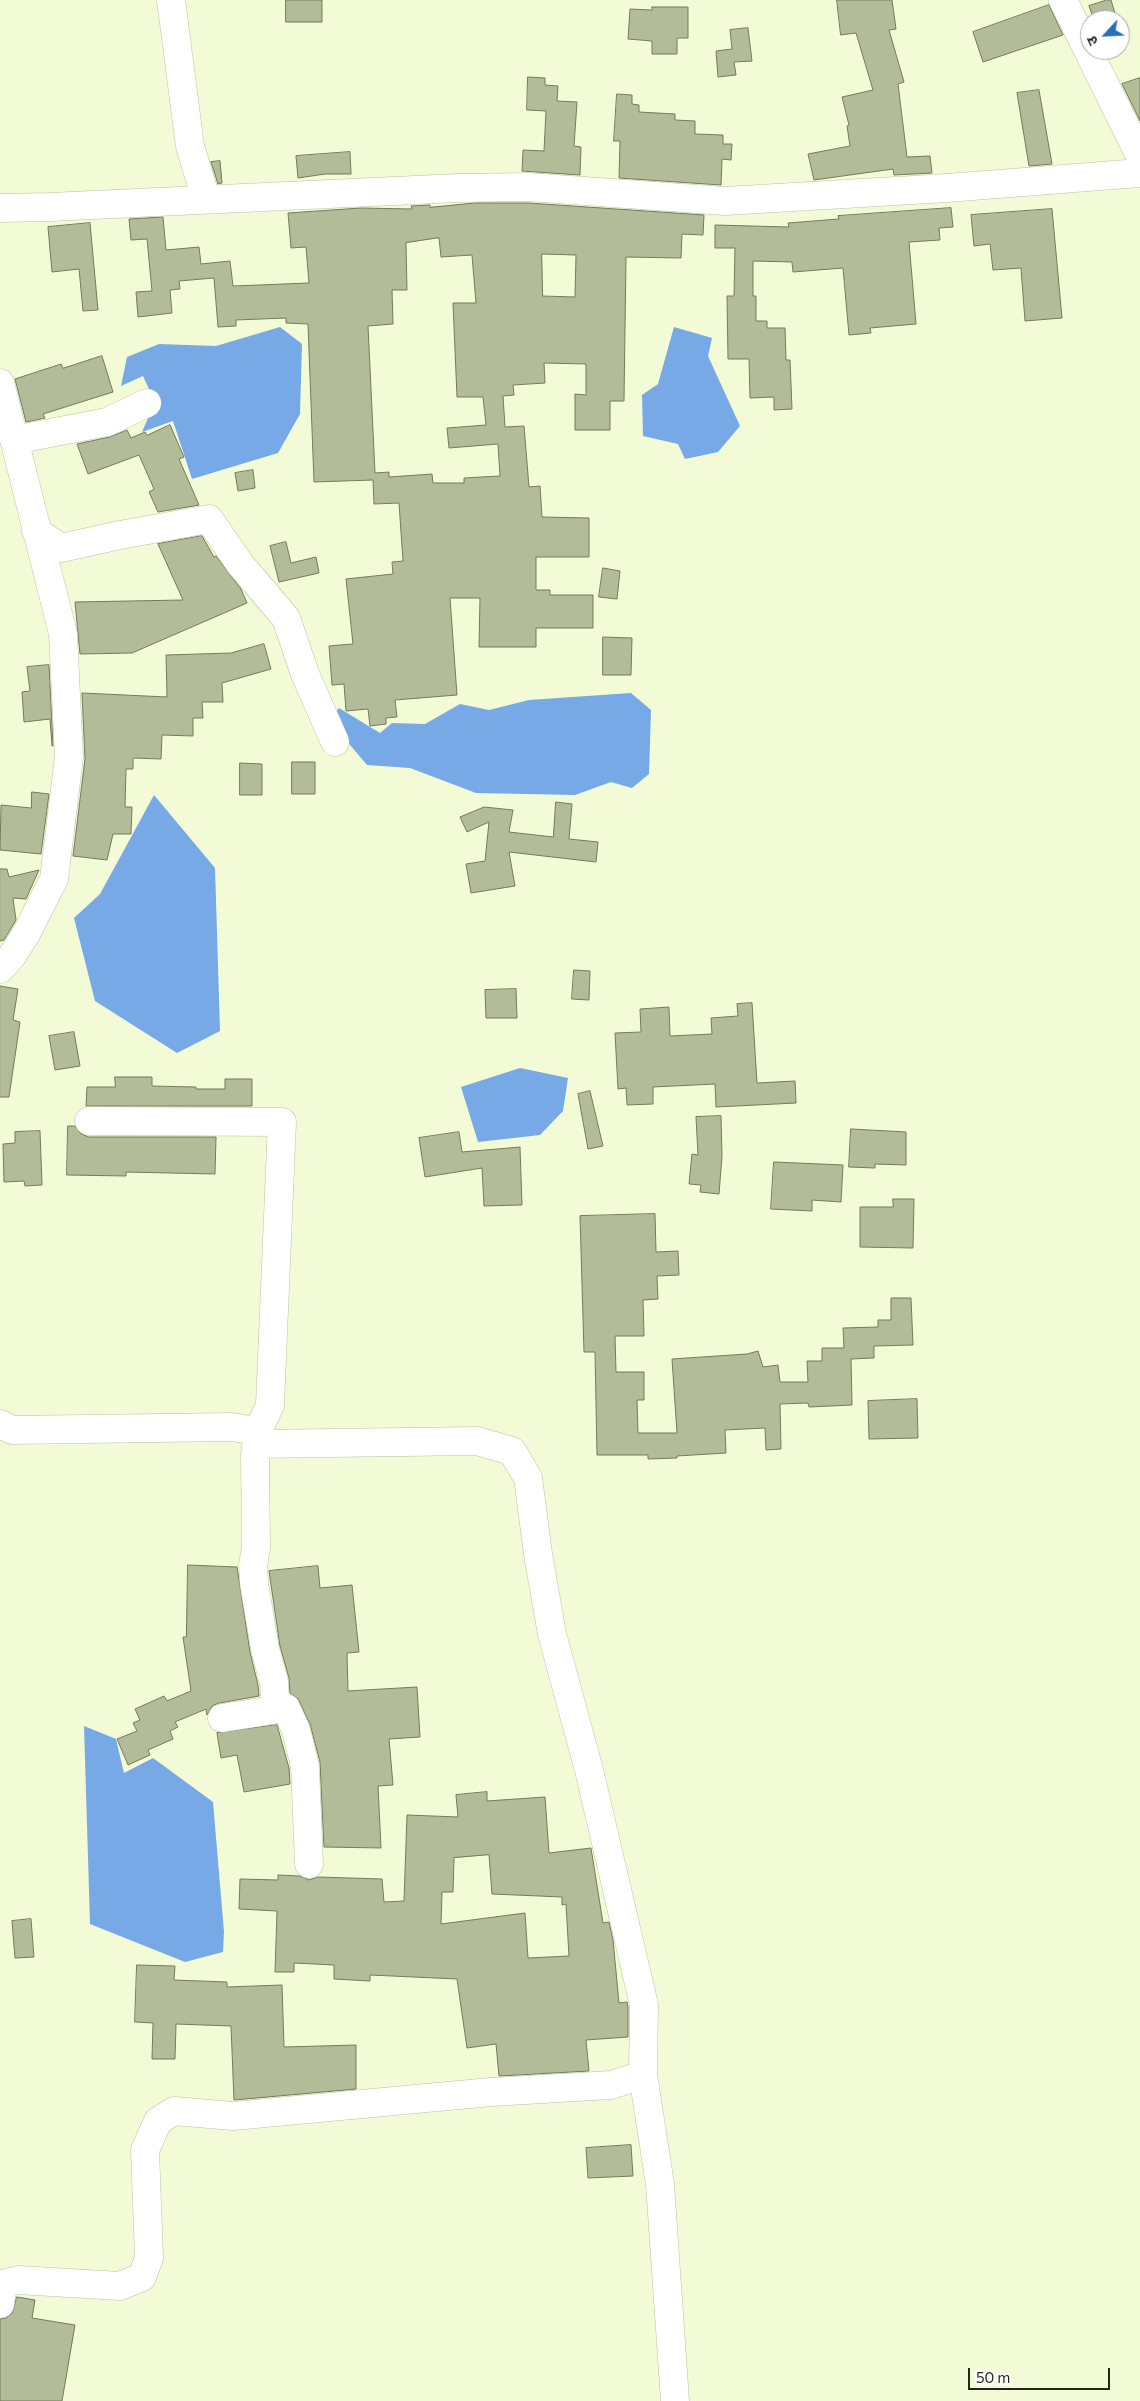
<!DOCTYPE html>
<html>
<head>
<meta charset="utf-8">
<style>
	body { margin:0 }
	#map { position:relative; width:1140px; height:2401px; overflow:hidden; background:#f2fbd6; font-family:Commissioner,"Noto Sans Devanagari",sans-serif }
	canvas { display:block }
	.north { position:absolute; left:1080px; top:10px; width:50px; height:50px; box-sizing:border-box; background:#fff; border:1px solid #a7a8a3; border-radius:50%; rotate:245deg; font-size:14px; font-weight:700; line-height:20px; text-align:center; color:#232619 }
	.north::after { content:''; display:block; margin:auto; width:18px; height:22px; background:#266ebe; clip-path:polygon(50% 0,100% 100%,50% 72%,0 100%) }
	.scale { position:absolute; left:968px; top:2368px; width:142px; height:22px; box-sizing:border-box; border:2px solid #232619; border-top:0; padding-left:6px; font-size:15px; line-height:18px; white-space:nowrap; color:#232619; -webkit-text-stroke:4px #fff; paint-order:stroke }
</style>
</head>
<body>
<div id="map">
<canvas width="1140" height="2401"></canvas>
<div class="north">उ</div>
<div class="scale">50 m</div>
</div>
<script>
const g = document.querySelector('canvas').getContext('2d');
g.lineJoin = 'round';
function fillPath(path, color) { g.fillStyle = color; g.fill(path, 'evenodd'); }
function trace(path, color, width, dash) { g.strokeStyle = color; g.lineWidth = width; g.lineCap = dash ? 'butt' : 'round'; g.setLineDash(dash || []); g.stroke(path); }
fillPath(new Path2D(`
	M 280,327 L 302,344 L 300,414 L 278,453 L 192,479 L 173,421 L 142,432 L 155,402 L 143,376 L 121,386 L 127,357 L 159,344 L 216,346 Z
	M 674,327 L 712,338 L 708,356 L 740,426 L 718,452 L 685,459 L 678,444 L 643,436 L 642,395 L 658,384 Z
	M 631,693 L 651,710 L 649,774 L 632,788 L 611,782 L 575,795 L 476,793 L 410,768 L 367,765 L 329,720 L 339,708 L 380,733 L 392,723 L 425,724 L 460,704 L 489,710 L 529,700 Z
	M 154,795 L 215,868 L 220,1031 L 177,1053 L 95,1001 L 74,918 L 100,894 Z
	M 520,1068 L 568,1078 L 563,1111 L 540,1135 L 478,1142 L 461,1087 Z
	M 84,1726 L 116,1739 L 124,1773 L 153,1758 L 213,1802 L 224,1932 L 223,1952 L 185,1962 L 90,1924 Z`), '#77a9e6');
const building = new Path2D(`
	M 286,0 L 322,0 L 322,22 L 286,22 Z
	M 837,0 L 892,0 L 896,29 L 889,30 L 904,82 L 898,84 L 907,157 L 930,156 L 932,173 L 894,175 L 893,169 L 814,180 L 808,154 L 850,146 L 847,126 L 849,125 L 842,97 L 873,90 L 856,33 L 841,35 Z
	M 1107,0 L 1111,0 L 1117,20 L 1094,20 L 1089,6 Z
	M 1049,5 L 1063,35 L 983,62 L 973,32 Z
	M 652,7 L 688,7 L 688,38 L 677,38 L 677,54 L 652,54 L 652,41 L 628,39 L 630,9 L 652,10 Z
	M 748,28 L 752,61 L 734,62 L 736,75 L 718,77 L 716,51 L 732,49 L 730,30 Z
	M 528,77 L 545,78 L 545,85 L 558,86 L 557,101 L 577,102 L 574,146 L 581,147 L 580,175 L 522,171 L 523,150 L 544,151 L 546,111 L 527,110 Z
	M 1140,78 L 1140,121 L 1122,84 Z
	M 1039,90 L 1052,164 L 1029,166 L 1017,93 Z
	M 617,94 L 632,95 L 632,104 L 639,105 L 639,112 L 675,114 L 675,120 L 695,121 L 695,134 L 723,135 L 723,144 L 732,144 L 731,160 L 722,159 L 721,185 L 619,178 L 620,141 L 614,141 Z
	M 350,152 L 351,174 L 325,174 L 298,178 L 296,156 Z
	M 220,161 L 222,183 L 218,184 L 211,162 Z
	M 475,203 L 528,203 L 704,215 L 703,235 L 682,234 L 681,258 L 626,257 L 624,401 L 610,401 L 610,430 L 575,430 L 575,394 L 586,395 L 586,364 L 544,363 L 545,383 L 513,385 L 514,395 L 503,396 L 505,427 L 524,426 L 529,487 L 540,486 L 542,517 L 589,518 L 589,557 L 536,557 L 536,590 L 550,590 L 550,595 L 593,595 L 593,628 L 536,628 L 536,647 L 479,647 L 480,598 L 450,598 L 457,695 L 395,700 L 397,717 L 386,718 L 386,724 L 370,726 L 368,709 L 346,711 L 344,684 L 332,685 L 329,646 L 353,644 L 346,579 L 393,574 L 392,562 L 403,561 L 399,503 L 374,504 L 373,480 L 314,482 L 308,324 L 286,323 L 286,318 L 236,320 L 236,326 L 218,327 L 214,278 L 179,281 L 180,289 L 170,290 L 172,313 L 138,317 L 136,292 L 152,291 L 147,239 L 131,240 L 129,219 L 163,217 L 166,250 L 199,247 L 201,264 L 230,261 L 233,286 L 309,283 L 306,247 L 291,248 L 288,213 L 361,208 L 412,209 L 411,206 L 430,205 L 430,207 ZM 439,238 L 441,257 L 472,255 L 476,303 L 453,303 L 457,397 L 483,397 L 486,425 L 447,428 L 449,448 L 498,444 L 500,476 L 464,478 L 464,483 L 433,483 L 432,474 L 389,477 L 389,472 L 375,473 L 368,326 L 393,324 L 392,290 L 407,290 L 406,243 ZM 542,254 L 576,255 L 575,297 L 543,296 Z
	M 951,208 L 953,227 L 939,228 L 940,240 L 909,242 L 916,324 L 870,328 L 871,333 L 849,335 L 843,268 L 793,272 L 792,262 L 753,261 L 753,296 L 756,296 L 756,321 L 767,321 L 767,328 L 785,328 L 786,360 L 790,360 L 792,409 L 774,410 L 774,397 L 750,398 L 749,359 L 728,359 L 727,296 L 734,296 L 735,248 L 715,248 L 715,225 L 789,227 L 788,223 L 839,219 L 838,216 Z
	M 1052,209 L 1062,318 L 1025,321 L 1021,268 L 993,270 L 990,244 L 974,246 L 971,215 Z
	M 90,223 L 98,310 L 83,311 L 79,269 L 52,272 L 48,227 Z
	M 102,356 L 113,392 L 43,414 L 45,418 L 26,422 L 15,379 L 61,364 L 63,368 Z
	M 170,425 L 184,457 L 179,459 L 199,505 L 158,512 L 149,492 L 154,489 L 139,455 L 88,474 L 77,444 L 110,437 L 127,430 L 131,438 L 145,432 L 147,435 Z
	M 253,470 L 255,488 L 238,491 L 235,473 Z
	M 202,536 L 214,557 L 216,556 L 241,589 L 247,603 L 132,653 L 80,654 L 75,602 L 183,600 L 158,544 Z
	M 286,542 L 291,563 L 316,557 L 319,573 L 279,582 L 270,546 Z
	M 603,568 L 620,571 L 617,599 L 599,597 Z
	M 603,637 L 632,638 L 631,675 L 603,675 Z
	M 264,644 L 271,669 L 222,683 L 223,702 L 202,702 L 203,718 L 193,718 L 193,736 L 162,735 L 161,759 L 133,758 L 133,769 L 126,769 L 125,807 L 132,807 L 131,834 L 113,834 L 107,860 L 73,856 L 85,759 L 82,693 L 167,697 L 166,655 L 231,653 Z
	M 49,665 L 53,746 L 52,746 L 50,719 L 24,722 L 22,692 L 30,691 L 27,667 Z
	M 292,762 L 315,762 L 315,794 L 292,794 Z
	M 240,763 L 262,764 L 262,795 L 240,795 Z
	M 32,792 L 49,794 L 41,854 L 0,850 L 1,805 L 31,808 Z
	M 556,802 L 572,804 L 569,839 L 598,842 L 596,862 L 509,852 L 515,886 L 471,893 L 466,864 L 485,861 L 489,822 L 467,832 L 460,817 L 484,807 L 513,810 L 509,832 L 553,837 Z
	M 0,869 L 7,869 L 9,877 L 39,870 L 26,899 L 13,898 L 16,920 L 4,940 L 0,941 Z
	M 574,970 L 590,971 L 589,1000 L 572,999 Z
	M 0,986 L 18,989 L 13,1020 L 20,1022 L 9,1097 L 0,1097 Z
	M 516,989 L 517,1018 L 486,1018 L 485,990 Z
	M 752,1003 L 757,1083 L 795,1081 L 796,1103 L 716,1107 L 715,1084 L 653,1087 L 653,1104 L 627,1105 L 626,1088 L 618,1089 L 615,1033 L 641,1032 L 640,1009 L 669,1007 L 670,1036 L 712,1034 L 711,1018 L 738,1016 L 737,1004 Z
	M 74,1032 L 80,1066 L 55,1070 L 49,1036 Z
	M 115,1077 L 152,1077 L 152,1086 L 196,1087 L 196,1089 L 225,1089 L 225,1079 L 252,1079 L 252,1106 L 86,1106 L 87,1087 L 115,1087 Z
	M 590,1091 L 603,1146 L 588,1149 L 578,1094 Z
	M 721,1116 L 722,1156 L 719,1194 L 700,1192 L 701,1185 L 689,1184 L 692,1154 L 698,1155 L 696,1117 Z
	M 68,1126 L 75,1126 L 81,1134 L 89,1137 L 216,1137 L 215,1174 L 126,1172 L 126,1176 L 67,1175 Z
	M 851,1129 L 906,1132 L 906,1165 L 875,1164 L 875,1168 L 849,1167 Z
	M 40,1131 L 42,1185 L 25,1186 L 24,1181 L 4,1182 L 3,1144 L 15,1143 L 15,1132 Z
	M 459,1132 L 462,1152 L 520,1147 L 522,1205 L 484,1206 L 482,1168 L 425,1177 L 419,1138 Z
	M 774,1162 L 843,1165 L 841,1202 L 812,1200 L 812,1211 L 771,1209 Z
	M 893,1199 L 914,1199 L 913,1248 L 860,1247 L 860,1207 L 893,1207 Z
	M 655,1214 L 656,1252 L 678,1251 L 679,1275 L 657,1276 L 658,1299 L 643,1300 L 644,1336 L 615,1336 L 616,1372 L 644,1372 L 644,1400 L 637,1400 L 638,1433 L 677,1433 L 672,1359 L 747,1354 L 758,1351 L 763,1367 L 778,1365 L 780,1382 L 808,1382 L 807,1361 L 822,1361 L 822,1348 L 844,1348 L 843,1328 L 878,1327 L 878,1320 L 891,1320 L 891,1298 L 911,1298 L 913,1345 L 874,1346 L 874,1358 L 851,1359 L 852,1405 L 809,1407 L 808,1403 L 780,1404 L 781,1449 L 766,1450 L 765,1428 L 725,1430 L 726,1453 L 677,1456 L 677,1458 L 648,1459 L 648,1455 L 597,1455 L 595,1352 L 584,1352 L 580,1216 Z
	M 917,1399 L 918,1438 L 869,1439 L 868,1401 Z
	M 188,1565 L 237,1567 L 250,1652 L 258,1685 L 259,1696 L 219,1703 L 212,1706 L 207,1715 L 206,1709 L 175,1722 L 178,1727 L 170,1731 L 173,1739 L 148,1750 L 150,1755 L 128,1765 L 117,1739 L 137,1731 L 133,1723 L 140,1720 L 135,1709 L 164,1696 L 167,1701 L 191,1691 L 183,1637 L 186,1637 Z
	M 318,1566 L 320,1588 L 352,1585 L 359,1652 L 347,1653 L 348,1691 L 417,1687 L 420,1737 L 389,1739 L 393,1785 L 378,1786 L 381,1848 L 324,1847 L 320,1762 L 310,1724 L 298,1699 L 290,1693 L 289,1678 L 280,1646 L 269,1571 Z
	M 277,1725 L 289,1768 L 290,1784 L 244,1792 L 237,1755 L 221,1758 L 217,1733 Z
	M 487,1792 L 487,1801 L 545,1797 L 549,1853 L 591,1848 L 603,1923 L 609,1922 L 613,1940 L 619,2003 L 627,2002 L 628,2007 L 628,2037 L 586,2040 L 589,2071 L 499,2076 L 496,2044 L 467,2048 L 457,1979 L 370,1975 L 370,1981 L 334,1979 L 334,1965 L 294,1963 L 294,1972 L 275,1972 L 277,1911 L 239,1909 L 240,1879 L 278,1880 L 278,1875 L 300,1876 L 309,1880 L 318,1877 L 382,1879 L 384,1902 L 404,1901 L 407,1815 L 458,1817 L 456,1795 ZM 489,1855 L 492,1894 L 562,1897 L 562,1905 L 566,1904 L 569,1956 L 528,1958 L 525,1913 L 441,1924 L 442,1892 L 453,1892 L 454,1858 Z
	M 31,1919 L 34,1957 L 15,1958 L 12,1921 Z
	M 137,1965 L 175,1966 L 174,1980 L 227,1982 L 227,1987 L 282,1985 L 284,2047 L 356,2045 L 356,2089 L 234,2100 L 231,2026 L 176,2024 L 175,2059 L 152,2059 L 153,2023 L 135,2022 Z
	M 631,2145 L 633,2176 L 588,2178 L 586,2148 Z
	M 17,2297 L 35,2300 L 32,2318 L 75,2325 L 62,2401 L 0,2401 L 0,2319 L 6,2318 L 12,2313 Z`);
fillPath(building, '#b3bc99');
trace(building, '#737b5a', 1);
const minor = new Path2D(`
	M 171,0 L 190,146 L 206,199
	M 1063,0 L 1140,156
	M 0,208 L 50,207 L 458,188 L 528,187 L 725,201 L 947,188 L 1140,173
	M 0,383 L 63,634 L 69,757 L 54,879 L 26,934 L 12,956 L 0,969
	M 14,440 L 107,422 L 147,403
	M 36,531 L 61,548 L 120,535 L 209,519 L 240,564 L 286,618 L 305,674 L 335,742
	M 89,1121 L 282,1122 L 270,1405 L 258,1431
	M 0,1424 L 12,1430 L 231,1427 L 258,1431 L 255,1456 L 256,1548 L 253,1565 L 254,1583 L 265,1649 L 274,1682 L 275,1698 L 278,1704 L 286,1708 L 296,1730 L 305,1766 L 309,1864
	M 222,1718 L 286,1708
	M 643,2075 L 660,2184 L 675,2401
	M 0,2304 L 2,2291 L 6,2283 L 18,2280 L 120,2286 L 142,2277 L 149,2258 L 145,2150 L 158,2121 L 174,2111 L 233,2116 L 491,2092 L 611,2085 L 643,2075 L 644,2005 L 589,1770 L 552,1634 L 538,1554 L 528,1478 L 512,1451 L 477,1441 L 257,1444`);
trace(minor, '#bac39f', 29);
trace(minor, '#fff', 28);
</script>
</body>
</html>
